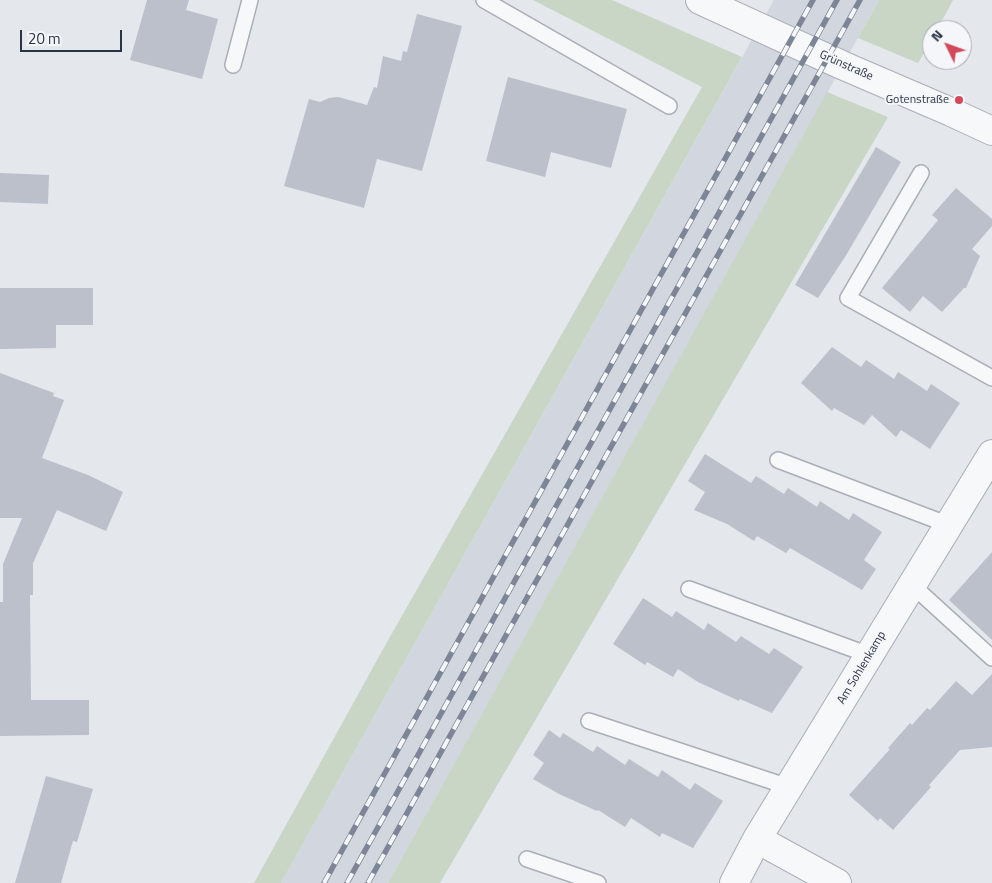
<!DOCTYPE html>
<html>
<head>
<meta charset="utf-8">
<style>
	body { margin:0 }
	#map { position:relative; width:992px; height:883px; overflow:hidden; background:#e4e7ec; font-family:"Titillium Web",sans-serif }
	canvas { display:block }
	.north { position:absolute; left:922px; top:20px; width:50px; height:50px; box-sizing:border-box; background:#f4f6f9; border:1px solid #a4a8b1; border-radius:50%; rotate:312deg; font-size:14px; font-weight:700; line-height:20px; text-align:center; color:#2b3445 }
	.north::after { content:''; display:block; margin:auto; width:18px; height:22px; background:#d1495b; clip-path:polygon(50% 0,100% 100%,50% 72%,0 100%) }
	.scale { position:absolute; left:20px; top:30px; width:102px; height:22px; box-sizing:border-box; border:2px solid #2b3445; border-top:0; padding-left:6px; font-size:15px; line-height:18px; white-space:nowrap; color:#2b3445; -webkit-text-stroke:4px #f4f6f9; paint-order:stroke }
</style>
</head>
<body>
<div id="map">
<canvas width="992" height="883"></canvas>
<div class="north">N</div>
<div class="scale">20 m</div>
</div>
<script>
const g = document.querySelector('canvas').getContext('2d');
g.lineJoin = 'round';
function fillPath(path, color) { g.fillStyle = color; g.fill(path, 'evenodd'); }
function trace(path, color, width, dash) { g.strokeStyle = color; g.lineWidth = width; g.lineCap = dash ? 'butt' : 'round'; g.setLineDash(dash || []); g.stroke(path); }
function drawText(font, color, halo, rows, align = 'center') {
  g.font = font + ' "Titillium Web",sans-serif'; g.lineWidth = 4; g.setLineDash([]); g.textBaseline = 'middle'; g.strokeStyle = halo; g.fillStyle = color; for (const [text, x, y, turn = 0] of rows) {
    g.save(); g.translate(x, y); g.rotate((+turn || 0) * Math.PI / 180); g.textAlign = isNaN(turn) ? turn : align; if (halo) g.strokeText(text, 0, 0); g.fillText(text, 0, 0); g.restore();
  }
}
fillPath(new Path2D(`
	M 774,0 L 879,0 L 388,883 L 281,883 Z`), '#d2d6de');
fillPath(new Path2D(`
	M 533,0 L 612,0 L 742,57 L 281,883 L 254,883 L 382,651 L 702,87 Z
	M 879,0 L 953,0 L 937,30 L 932,30 L 932,39 L 918,63 L 858,38 Z
	M 827,92 L 888,117 L 440,883 L 388,883 Z`), '#c9d6c5');
fillPath(new Path2D(`
	M 147,0 L 189,0 L 186,10 L 218,19 L 202,79 L 130,60 Z
	M 417,14 L 462,26 L 422,171 L 377,159 L 364,208 L 284,186 L 309,99 L 320,102 L 329,98 L 338,97 L 367,105 L 374,87 L 377,88 L 383,56 L 401,61 L 403,51 L 407,52 Z
	M 508,77 L 627,109 L 611,168 L 551,152 L 545,177 L 486,161 Z
	M 876,147 L 901,162 L 845,257 L 818,298 L 795,285 Z
	M 0,173 L 49,175 L 48,204 L 0,202 Z
	M 956,188 L 992,219 L 992,226 L 972,249 L 980,256 L 966,288 L 964,288 L 942,312 L 923,296 L 910,312 L 882,288 L 938,220 L 932,215 Z
	M 0,288 L 93,288 L 93,325 L 56,325 L 56,348 L 0,349 Z
	M 832,347 L 861,367 L 866,360 L 894,379 L 898,372 L 927,391 L 931,384 L 960,403 L 930,449 L 901,430 L 896,437 L 872,415 L 864,425 L 834,408 L 832,411 L 801,383 Z
	M 0,373 L 54,393 L 53,396 L 64,400 L 42,458 L 88,475 L 123,492 L 106,531 L 57,510 L 33,563 L 33,595 L 30,595 L 31,700 L 89,700 L 89,735 L 0,736 L 0,602 L 3,602 L 3,564 L 22,518 L 0,518 Z
	M 705,454 L 751,483 L 756,476 L 784,494 L 788,488 L 817,507 L 820,501 L 849,520 L 853,513 L 882,532 L 864,560 L 876,569 L 862,590 L 790,548 L 786,553 L 757,536 L 754,541 L 727,524 L 694,510 L 705,492 L 688,481 Z
	M 992,552 L 992,640 L 949,600 Z
	M 643,598 L 672,617 L 676,611 L 704,630 L 708,623 L 736,642 L 741,636 L 769,654 L 774,648 L 803,667 L 772,713 L 740,699 L 739,701 L 698,682 L 678,669 L 673,677 L 647,662 L 645,665 L 613,644 Z
	M 992,674 L 992,747 L 960,750 L 929,785 L 931,787 L 893,830 L 880,818 L 878,821 L 849,795 L 890,749 L 888,748 L 910,723 L 912,725 L 927,708 L 930,710 L 956,681 L 972,695 Z
	M 549,730 L 560,738 L 563,733 L 593,752 L 597,746 L 625,765 L 629,759 L 658,777 L 662,770 L 690,790 L 695,783 L 723,801 L 693,848 L 662,833 L 660,837 L 631,818 L 625,827 L 598,810 L 597,811 L 559,794 L 533,779 L 544,763 L 533,755 Z
	M 46,776 L 93,789 L 77,842 L 73,841 L 61,883 L 15,883 Z`), '#bbc0ca');
const lane = new Path2D(`
	M 484,0 L 669,106
	M 233,65 L 250,0
	M 921,173 L 848,298 L 992,378
	M 778,460 L 949,525
	M 912,585 L 992,658
	M 689,589 L 869,655
	M 589,721 L 789,787
	M 527,859 L 598,883`);
const street = new Path2D(`
	M 700,0 L 844,66 L 951,112 L 992,131
	M 757,839 L 837,883
	M 734,883 L 757,839 L 992,454`);
trace(lane, '#a9aeb7', 18);
trace(street, '#a9aeb7', 30);
trace(lane, '#f7f8fa', 15);
trace(street, '#f7f8fa', 28);
const rail = new Path2D(`
	M 324,883 L 813,0
	M 347,883 L 837,0
	M 368,883 L 860,0`);
trace(rail, '#7d8696', 5.5);
trace(rail, '#f4f6f9', 4, [11]);
for (const [x, y, r, color] of [
	[959,100,5,"#d1495b"]
]) { const dot = new Path2D(); dot.arc(x, y, r, 0, 2 * Math.PI); g.fillStyle = color; g.fill(dot); trace(dot, '#f4f6f9', 2); }
drawText('12px', '#2b3445', '#f4f6f9', [
	["Grünstraße",846,66,24],
	["Am Sohlenkamp",862,668,-59]
]);
drawText('12px', '#2b3445', '#f4f6f9', [
	["Gotenstraße",949,100]
], 'right');
</script>
</body>
</html>
